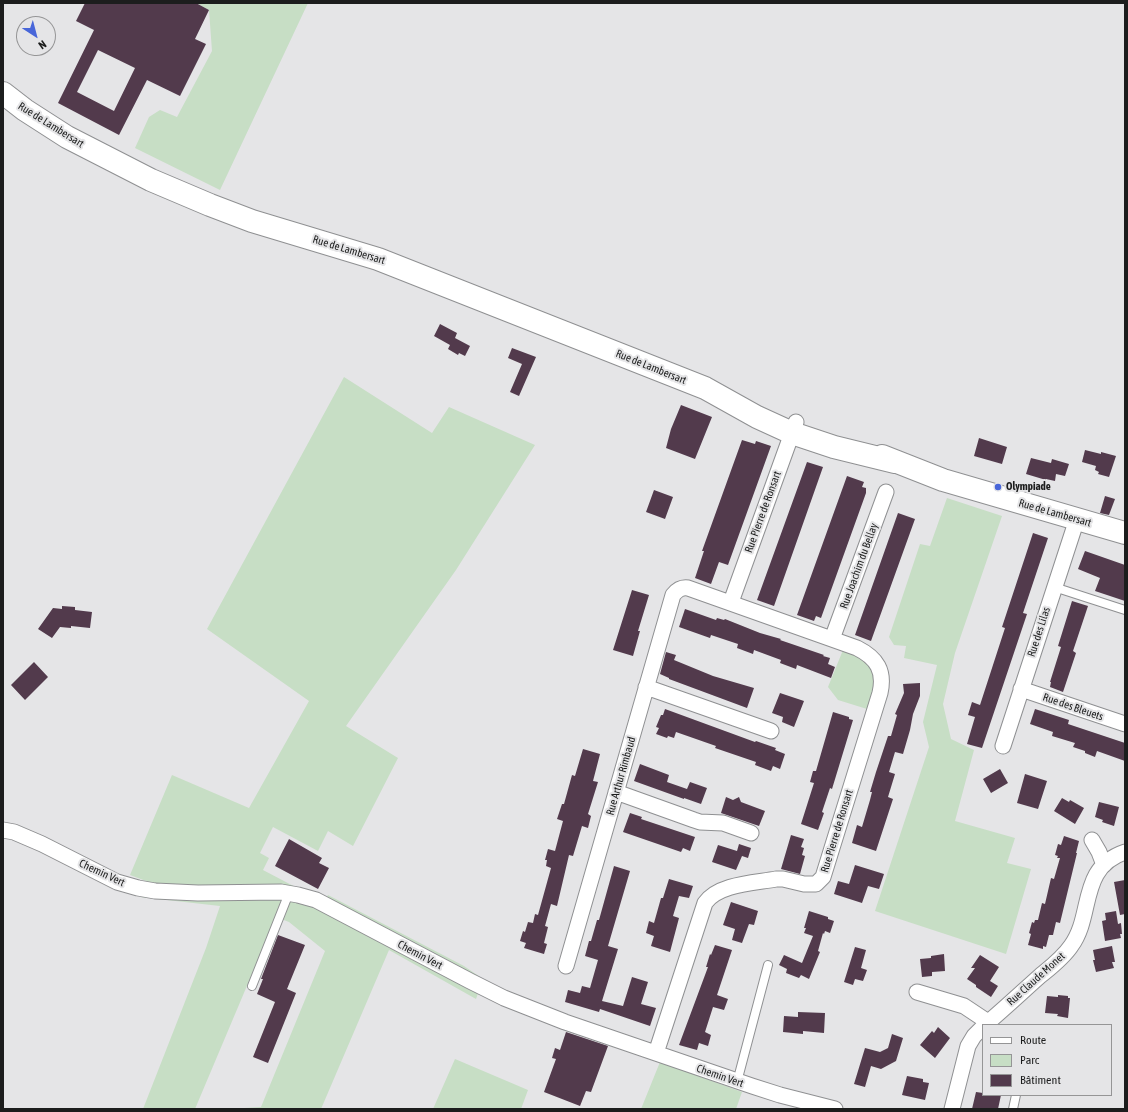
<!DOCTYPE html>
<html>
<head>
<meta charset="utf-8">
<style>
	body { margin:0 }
	#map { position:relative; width:1128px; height:1112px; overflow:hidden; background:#e5e5e7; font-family:"Asap Condensed",sans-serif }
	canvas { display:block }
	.frame { position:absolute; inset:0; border:4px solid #1c1d1d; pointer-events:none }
	.legend { position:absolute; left:982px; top:1024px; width:130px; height:72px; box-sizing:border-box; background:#e5e5e7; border:1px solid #959596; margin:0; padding:5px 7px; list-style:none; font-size:12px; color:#1c1d1d }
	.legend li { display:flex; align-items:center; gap:8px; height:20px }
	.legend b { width:20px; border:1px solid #959596 }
	.north { position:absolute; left:16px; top:16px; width:40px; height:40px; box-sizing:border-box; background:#e5e5e7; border:1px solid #959596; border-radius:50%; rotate:144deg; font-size:11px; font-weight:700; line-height:16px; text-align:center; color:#1c1d1d }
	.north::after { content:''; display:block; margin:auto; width:14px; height:18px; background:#4866d9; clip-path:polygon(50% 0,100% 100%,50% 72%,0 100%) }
</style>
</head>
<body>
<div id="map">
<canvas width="1128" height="1112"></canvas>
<div class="frame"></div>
<ul class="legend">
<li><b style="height:5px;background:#fff"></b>Route</li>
<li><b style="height:11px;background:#c7dec5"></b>Parc</li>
<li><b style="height:11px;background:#523a4c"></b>Bâtiment</li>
</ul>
<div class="north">N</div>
</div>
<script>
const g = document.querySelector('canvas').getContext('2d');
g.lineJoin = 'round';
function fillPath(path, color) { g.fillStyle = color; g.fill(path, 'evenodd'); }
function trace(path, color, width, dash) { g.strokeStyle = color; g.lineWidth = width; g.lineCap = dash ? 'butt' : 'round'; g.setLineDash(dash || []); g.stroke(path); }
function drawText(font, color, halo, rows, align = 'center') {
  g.font = font + ' "Asap Condensed",sans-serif'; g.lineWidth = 4; g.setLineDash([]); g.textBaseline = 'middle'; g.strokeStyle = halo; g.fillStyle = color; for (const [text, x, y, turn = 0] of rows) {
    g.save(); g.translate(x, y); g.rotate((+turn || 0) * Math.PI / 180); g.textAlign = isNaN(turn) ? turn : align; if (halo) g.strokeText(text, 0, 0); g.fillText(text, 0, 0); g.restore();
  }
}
fillPath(new Path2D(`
	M 196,3 L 308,3 L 220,190 L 135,148 L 149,117 L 160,110 L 177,117 L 212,51 L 209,10 Z
	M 344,377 L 432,433 L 449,407 L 535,445 L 456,570 L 346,726 L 398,758 L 353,846 L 328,831 L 318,851 L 273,827 L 260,853 L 269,858 L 263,870 L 303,891 L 326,899 L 328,895 L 464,966 L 483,979 L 476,999 L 389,950 L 321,1109 L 227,1109 L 261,1107 L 325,951 L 289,922 L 276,917 L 195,1109 L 143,1109 L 206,948 L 220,906 L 140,897 L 146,881 L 130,875 L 172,775 L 249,808 L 309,701 L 207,629 Z
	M 947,498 L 1002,516 L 955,653 L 943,704 L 951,739 L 974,750 L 955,821 L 1015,838 L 1007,863 L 1031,869 L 1006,954 L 875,911 L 929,747 L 923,722 L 937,665 L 904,658 L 906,646 L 894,645 L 889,637 L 920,544 L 930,546 Z
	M 843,650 C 859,656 879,664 876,686 C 874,694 870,702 867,709 L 838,700 L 828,687 Z
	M 455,1059 L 528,1090 L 521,1109 L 433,1109 Z
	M 660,1062 L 742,1092 L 736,1109 L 641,1109 Z`), '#c7dec5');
fillPath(new Path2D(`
	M 85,3 L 196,3 L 209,10 L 195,39 L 206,44 L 180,96 L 147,80 L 119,135 L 58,103 L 94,30 L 76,21 ZM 98,50 L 135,68 L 114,111 L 77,92 Z
	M 440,324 L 457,333 L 455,338 L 470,346 L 465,356 L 459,353 L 458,355 L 448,349 L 450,345 L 434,336 Z
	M 512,348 L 536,357 L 519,396 L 510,392 L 522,364 L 508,358 Z
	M 681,405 L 712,417 L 695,459 L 666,448 L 671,429 Z
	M 979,438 L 1007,447 L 1002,464 L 974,456 Z
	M 742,440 L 755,444 L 756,441 L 771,446 L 728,565 L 719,562 L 711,584 L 695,578 L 704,551 L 702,551 Z
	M 1085,450 L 1101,454 L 1101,452 L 1116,456 L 1109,477 L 1098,474 L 1099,472 L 1095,470 L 1096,466 L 1082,462 Z
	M 1031,458 L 1051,463 L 1052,459 L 1069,464 L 1065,476 L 1056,474 L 1055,481 L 1046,479 L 1046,480 L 1026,474 Z
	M 807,462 L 823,467 L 774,606 L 757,600 Z
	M 847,476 L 864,482 L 862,487 L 866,488 L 866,493 L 821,618 L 816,616 L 814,621 L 797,615 Z
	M 654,490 L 673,497 L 665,519 L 646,512 Z
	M 1105,496 L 1115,499 L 1109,515 L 1100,513 Z
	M 898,513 L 915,519 L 871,641 L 855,635 Z
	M 1033,533 L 1048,538 L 1023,613 L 1027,614 L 982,748 L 967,744 L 975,717 L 968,715 L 972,702 L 980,705 L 1005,628 L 1002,627 Z
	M 1085,551 L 1125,565 L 1125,601 L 1095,591 L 1100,578 L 1078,569 Z
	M 632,590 L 649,595 L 638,631 L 640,631 L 633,656 L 613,650 Z
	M 1072,601 L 1088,606 L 1073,651 L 1076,653 L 1063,692 L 1050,687 L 1051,682 L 1050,682 L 1061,647 L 1058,646 Z
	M 62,606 L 75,607 L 75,610 L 92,612 L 90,628 L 71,626 L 71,628 L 60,627 L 52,638 L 38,629 L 53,608 L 62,609 Z
	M 685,609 L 716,620 L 717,618 L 724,620 L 725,619 L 760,633 L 781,639 L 780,640 L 824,655 L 823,656 L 830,658 L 828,664 L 835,667 L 831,678 L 797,665 L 796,669 L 780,663 L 781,660 L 754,650 L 753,654 L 737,648 L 738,644 L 711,635 L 710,638 L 679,627 Z
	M 666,652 L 676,655 L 674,660 L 713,676 L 754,688 L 747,708 L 669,679 L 669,678 L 660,674 Z
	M 34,662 L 48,677 L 25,700 L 11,685 Z
	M 920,683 L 920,696 L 913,714 L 910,730 L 903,754 L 895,752 L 889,772 L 895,774 L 888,797 L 893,799 L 876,851 L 852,843 L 857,825 L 862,827 L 870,800 L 872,792 L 870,792 L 876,772 L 888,736 L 891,736 L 897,715 L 895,714 L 904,693 L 903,684 Z
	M 780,693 L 804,701 L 794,727 L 782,722 L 783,717 L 772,713 Z
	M 665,709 L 755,742 L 756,741 L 776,748 L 775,750 L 785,754 L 780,769 L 773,766 L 771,771 L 755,765 L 756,762 L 715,748 L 716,746 L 676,732 L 674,738 L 668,736 L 667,738 L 656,734 L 659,728 L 656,727 L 661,715 L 663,715 Z
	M 1035,709 L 1069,720 L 1068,724 L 1125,743 L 1125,761 L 1097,751 L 1095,757 L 1085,753 L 1085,751 L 1073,747 L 1075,743 L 1052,736 L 1053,732 L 1030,724 Z
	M 833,712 L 849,717 L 849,719 L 853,720 L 832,789 L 830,788 L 822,812 L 824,813 L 818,830 L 801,824 L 814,783 L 810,782 L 813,771 L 816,771 Z
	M 583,749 L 600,754 L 593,781 L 598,782 L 588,814 L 591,816 L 588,828 L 582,826 L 573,856 L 569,855 L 557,906 L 551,904 L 545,926 L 548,927 L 544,943 L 547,944 L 544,954 L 524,948 L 526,943 L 520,941 L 523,931 L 525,932 L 528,922 L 533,923 L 535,914 L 538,915 L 551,868 L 546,866 L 547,860 L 545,860 L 548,849 L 555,851 L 563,821 L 557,819 L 562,804 L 564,804 L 572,775 L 575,776 Z
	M 640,764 L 669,775 L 667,782 L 687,789 L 690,782 L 707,788 L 701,804 L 684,798 L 684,799 L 634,781 Z
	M 1000,769 L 1008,783 L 991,793 L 983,779 Z
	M 1025,774 L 1047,781 L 1038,809 L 1017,803 Z
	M 726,797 L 733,800 L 739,797 L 741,802 L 765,811 L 759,826 L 721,813 Z
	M 1062,798 L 1069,802 L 1070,800 L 1084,808 L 1075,824 L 1054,811 Z
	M 1099,802 L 1119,807 L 1114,826 L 1102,822 L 1103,820 L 1095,817 Z
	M 630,813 L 642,817 L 641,819 L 695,837 L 690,851 L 683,848 L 681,852 L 623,832 Z
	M 791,835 L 804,839 L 801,847 L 804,848 L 802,855 L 805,856 L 800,874 L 781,869 Z
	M 1064,836 L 1079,841 L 1076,853 L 1077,853 L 1060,923 L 1056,922 L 1053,935 L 1049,935 L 1046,947 L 1043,946 L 1043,949 L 1028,945 L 1031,934 L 1029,933 L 1032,922 L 1034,923 L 1035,920 L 1038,920 L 1042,903 L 1045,904 L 1051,878 L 1054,879 L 1060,858 L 1057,858 L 1058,856 L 1055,855 L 1058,844 L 1061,845 Z
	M 289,839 L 322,858 L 319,863 L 329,868 L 318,889 L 275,866 Z
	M 739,844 L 751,848 L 748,858 L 742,856 L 736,870 L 712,862 L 718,845 L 737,851 Z
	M 855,865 L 884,874 L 879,889 L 868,886 L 862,903 L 834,894 L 838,881 L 849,884 Z
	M 614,866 L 630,871 L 608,946 L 618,949 L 602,1001 L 623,1006 L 632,977 L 648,982 L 641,1004 L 656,1008 L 650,1026 L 600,1009 L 599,1012 L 565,1002 L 568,990 L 580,993 L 582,986 L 590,988 L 598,960 L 585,956 L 589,941 L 591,941 L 597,920 L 599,920 Z
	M 669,879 L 693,886 L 689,898 L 679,896 L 673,916 L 679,918 L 670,952 L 651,946 L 654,936 L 646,933 L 649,921 L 654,923 L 661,898 L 663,898 Z
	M 1125,880 L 1125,914 L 1120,915 L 1114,882 Z
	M 731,902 L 758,911 L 754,925 L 749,924 L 742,943 L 732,940 L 735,929 L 723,925 Z
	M 809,911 L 828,917 L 828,919 L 834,921 L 830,933 L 825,931 L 824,934 L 823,933 L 818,951 L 820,952 L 809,979 L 801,975 L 799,978 L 786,973 L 787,969 L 779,965 L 784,955 L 802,963 L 813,936 L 804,933 L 806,928 L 804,928 Z
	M 1116,911 L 1118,924 L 1121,923 L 1122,934 L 1120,934 L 1121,938 L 1105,941 L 1102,921 L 1106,920 L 1105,913 Z
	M 278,935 L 305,945 L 287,989 L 296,993 L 268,1063 L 253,1057 L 275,1002 L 257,994 L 263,979 L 261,979 Z
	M 715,945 L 732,950 L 717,995 L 728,999 L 724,1010 L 713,1007 L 705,1032 L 711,1035 L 708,1046 L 699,1043 L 697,1050 L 679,1045 L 708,967 L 706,967 L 710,954 L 711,955 Z
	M 1112,946 L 1115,962 L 1112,962 L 1114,968 L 1096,972 L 1093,960 L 1095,960 L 1093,950 Z
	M 855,947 L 866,950 L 861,968 L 867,970 L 863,981 L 855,979 L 853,985 L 844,982 Z
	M 944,954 L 945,971 L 932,972 L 932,976 L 922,977 L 920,959 L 931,958 L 931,956 Z
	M 980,955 L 999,967 L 990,981 L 998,986 L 991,997 L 976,987 L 976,985 L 967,979 L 975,968 L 971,968 Z
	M 1058,995 L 1068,996 L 1068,998 L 1070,998 L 1068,1018 L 1057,1016 L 1058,1014 L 1045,1013 L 1047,996 L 1058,997 Z
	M 798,1012 L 825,1013 L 824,1033 L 803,1031 L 803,1034 L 783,1032 L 784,1016 L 798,1017 Z
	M 938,1027 L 950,1038 L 935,1058 L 920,1045 L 932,1031 L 934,1033 Z
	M 566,1032 L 608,1046 L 591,1092 L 586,1091 L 580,1106 L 544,1092 L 556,1059 L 552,1058 L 555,1048 L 560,1050 Z
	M 892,1034 L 903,1038 L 896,1061 L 881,1069 L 871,1066 L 865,1087 L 854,1084 L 865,1048 L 880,1052 L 888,1048 Z
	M 907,1076 L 923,1079 L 923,1082 L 929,1083 L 925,1100 L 902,1095 Z
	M 976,1092 L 983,1093 L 983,1095 L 1001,1095 L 998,1109 L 972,1109 Z`), '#523a4c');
const service = new Path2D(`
	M 1054,587 L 1125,610
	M 252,986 L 289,893
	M 737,1082 L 768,965
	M 1013,1109 L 1016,1095`);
const minor = new Path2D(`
	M 731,602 L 796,422
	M 832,639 L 886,492
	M 646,687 L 771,731
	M 1021,689 L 1125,724
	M 1003,746 L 1077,519
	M 616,792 L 694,820 L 700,822 L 723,823 L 751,833
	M 3,830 L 14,832 L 42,844 L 117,882 L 138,888 L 155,891 L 198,893 L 281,892 L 298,895 L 316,900 L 470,981 L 504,998 L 565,1022 L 752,1086 L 780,1095 L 835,1109
	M 1092,840 L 1099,852 L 1104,865
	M 566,966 L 673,595 C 677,590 681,587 688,588 L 857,648 C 877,658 885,671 880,693 L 823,877 L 816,884 L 804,884 L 783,879 L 776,879 C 754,883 718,884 705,903 L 656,1053
	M 917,992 L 964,1006 L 988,1022
	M 985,1025 C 1004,1009 1022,992 1040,976 C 1051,967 1063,958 1071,946 C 1094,915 1078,868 1125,852
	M 952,1109 L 968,1046 L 974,1036 L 983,1027`);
const secondary = new Path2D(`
	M 3,93 L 25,110 L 67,137 L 151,180 L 210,205 L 252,221 L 378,259 L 705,388 L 757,417 L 792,433 L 834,447 L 895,462
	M 882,456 L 943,480 L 1125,533`);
trace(service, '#8f9092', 10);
trace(minor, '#8f9092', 17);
trace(secondary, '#8f9092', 24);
trace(service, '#fff', 8);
trace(minor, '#fff', 15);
trace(secondary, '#fff', 22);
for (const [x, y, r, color] of [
	[998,487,4,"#4866d9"]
]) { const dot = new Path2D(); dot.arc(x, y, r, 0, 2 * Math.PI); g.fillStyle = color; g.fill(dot); trace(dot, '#e5e5e7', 1.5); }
drawText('11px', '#1c1d1d', '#e5e5e7', [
	["Rue de Lambersart",51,125,32],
	["Rue de Lambersart",349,250,17],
	["Rue de Lambersart",651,367,22],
	["Rue Pierre de Ronsart",763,512,-70],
	["Rue de Lambersart",1055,513,16],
	["Rue Joachim du Bellay",859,566,-70],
	["Rue des Lilas",1039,632,-72],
	["Rue des Bleuets",1073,707,19],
	["Rue Arthur Rimbaud",621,776,-74],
	["Rue Pierre de Ronsart",837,831,-73],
	["Chemin Vert",102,873,25],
	["Chemin Vert",420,955,28],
	["Rue Claude Monet",1036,979,-42],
	["Chemin Vert",720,1076,19]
]);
drawText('bold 11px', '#1c1d1d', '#e5e5e7', [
	["Olympiade",1006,487]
], 'left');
</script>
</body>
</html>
